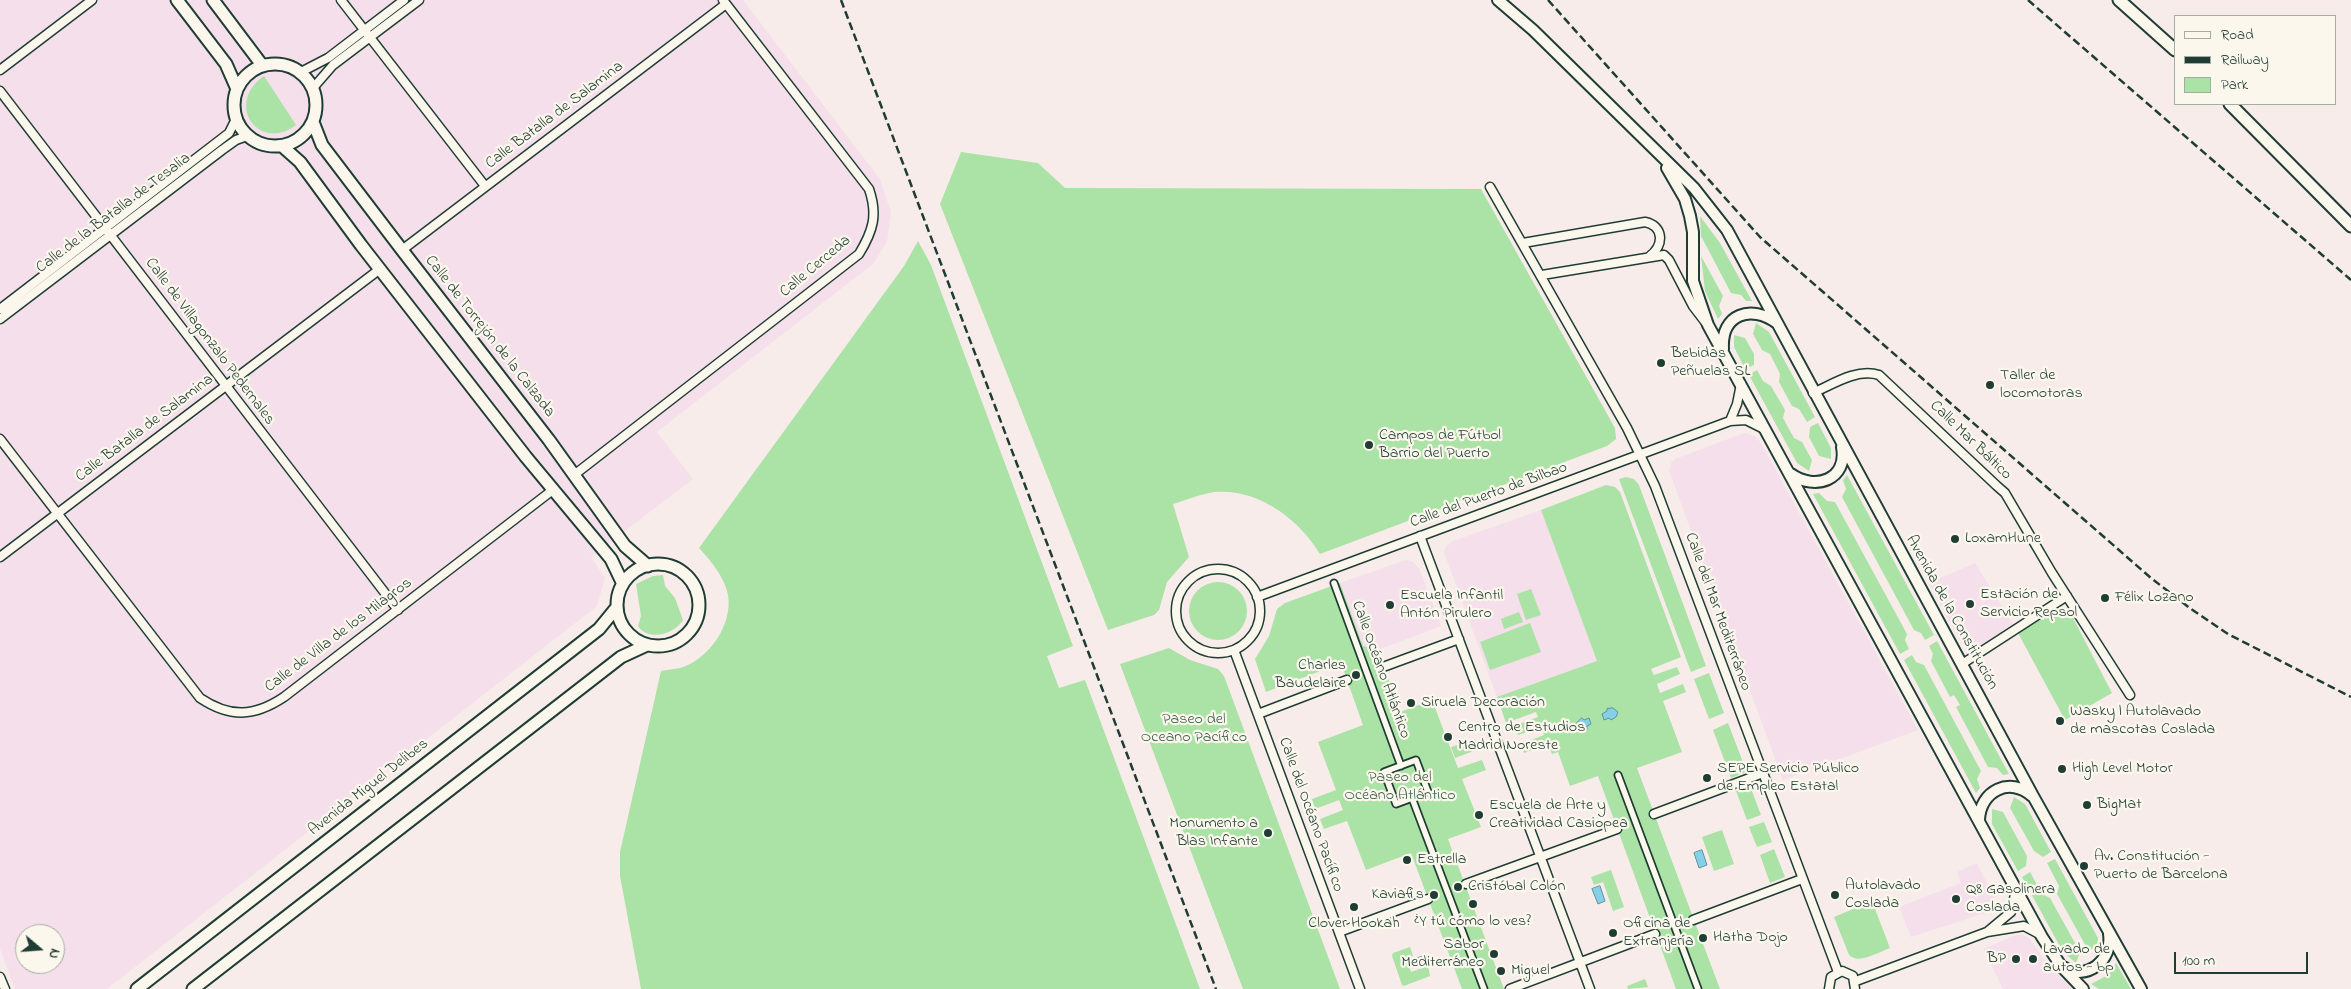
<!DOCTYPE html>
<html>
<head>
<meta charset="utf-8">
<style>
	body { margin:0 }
	#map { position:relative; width:2351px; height:989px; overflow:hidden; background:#f8eceb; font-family:"Indie Flower",sans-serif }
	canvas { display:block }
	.legend { position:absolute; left:2174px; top:15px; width:162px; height:90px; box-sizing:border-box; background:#fbf7ec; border:1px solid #a3ada2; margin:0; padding:6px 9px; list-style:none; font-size:15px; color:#1f3d34 }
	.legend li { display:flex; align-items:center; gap:10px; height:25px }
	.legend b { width:25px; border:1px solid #a3ada2 }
	.north { position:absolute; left:15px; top:924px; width:50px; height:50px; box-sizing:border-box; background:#fbf7ec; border:1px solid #a3ada2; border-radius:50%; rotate:108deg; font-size:14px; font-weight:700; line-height:20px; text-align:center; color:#1f3d34 }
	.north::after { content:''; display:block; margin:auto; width:18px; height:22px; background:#1f3d34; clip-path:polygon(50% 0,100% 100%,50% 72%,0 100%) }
	.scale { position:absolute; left:2174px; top:952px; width:134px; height:22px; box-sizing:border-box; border:2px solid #1f3d34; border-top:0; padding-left:6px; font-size:15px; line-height:18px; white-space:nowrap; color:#1f3d34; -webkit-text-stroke:4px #fbf7ec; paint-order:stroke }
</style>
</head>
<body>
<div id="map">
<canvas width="2351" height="989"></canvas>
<ul class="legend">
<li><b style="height:6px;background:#fbf7ec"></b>Road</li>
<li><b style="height:6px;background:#1f3d34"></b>Railway</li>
<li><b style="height:14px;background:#abe2a5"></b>Park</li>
</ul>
<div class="north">N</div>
<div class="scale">100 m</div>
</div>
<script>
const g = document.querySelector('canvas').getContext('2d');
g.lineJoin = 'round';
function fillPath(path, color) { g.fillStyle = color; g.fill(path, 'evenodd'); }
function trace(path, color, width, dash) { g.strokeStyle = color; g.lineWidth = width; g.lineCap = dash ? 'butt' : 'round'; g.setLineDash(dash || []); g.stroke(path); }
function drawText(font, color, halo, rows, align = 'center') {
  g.font = font + ' "Indie Flower",sans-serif'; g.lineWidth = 4.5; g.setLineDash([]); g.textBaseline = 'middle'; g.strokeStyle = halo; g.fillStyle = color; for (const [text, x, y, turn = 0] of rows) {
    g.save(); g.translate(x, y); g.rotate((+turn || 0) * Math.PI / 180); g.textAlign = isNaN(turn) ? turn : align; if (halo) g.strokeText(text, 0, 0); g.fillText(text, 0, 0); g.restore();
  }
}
fillPath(new Path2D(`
	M 0,0 L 743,0 L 880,179 L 891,212 L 887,242 L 873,264 L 657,432 L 693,479 L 591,557 L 605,578 L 597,606 L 107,989 L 15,989 L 0,949 ZM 25,934 L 55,934 L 55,964 L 25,964 Z
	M 1744,433 L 1755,436 L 1761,443 L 1918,730 L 1783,780 L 1669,471 L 1671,463 L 1675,459 Z
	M 1541,510 L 1597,661 L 1497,697 L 1444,552 L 1446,547 L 1453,541 Z
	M 1406,560 L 1412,561 L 1419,568 L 1441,626 L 1378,650 L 1363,646 L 1340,583 Z
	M 1975,563 L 2013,624 L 1979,646 L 1972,649 L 1965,646 L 1959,639 L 1929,583 Z
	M 1977,863 L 1994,897 L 1989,910 L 1985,913 L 1911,937 L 1899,907 L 1961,883 L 1957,872 Z
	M 2016,935 L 2024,935 L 2030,939 L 2049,966 L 2073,989 L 2003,989 L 1983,949 Z`), '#f4dfea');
fillPath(new Path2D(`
	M 264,76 L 296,125 C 259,153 224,104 264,76 Z
	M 961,152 L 1038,163 L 1065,188 L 1481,189 L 1615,428 L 1616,439 L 1607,446 L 1320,554 C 1299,519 1258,488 1214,492 C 1201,494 1186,500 1173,504 L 1189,557 L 1167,582 L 1159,610 L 1154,615 L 1108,630 L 940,204 Z
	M 1700,216 L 1720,243 L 1752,301 L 1746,301 L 1741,295 L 1731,293 L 1701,236 Z
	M 918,241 L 931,265 L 1073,646 L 1047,656 L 1059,688 L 1085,680 L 1200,989 L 641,989 L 620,876 L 620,852 L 661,671 C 667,670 674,669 680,668 C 709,660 733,624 728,595 C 725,578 711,561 699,548 L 904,266 Z
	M 1701,256 L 1723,296 L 1719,306 L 1722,314 L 1718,319 L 1705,291 Z
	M 1756,323 L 1769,332 L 1815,417 L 1807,422 L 1799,409 L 1792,406 L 1779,382 L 1780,374 L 1770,354 L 1762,350 L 1753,334 Z
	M 1734,335 L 1745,338 L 1754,354 L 1754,365 L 1745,369 L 1734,347 Z
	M 1757,370 L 1763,381 L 1771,386 L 1785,410 L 1783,418 L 1794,438 L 1802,442 L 1812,460 L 1809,471 L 1797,463 L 1749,375 Z
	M 1818,423 L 1831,448 L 1831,459 L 1819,456 L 1809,437 L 1810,427 Z
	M 1847,475 L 1934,635 L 1925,640 L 1921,633 L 1914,630 L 1842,497 L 1846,489 L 1843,480 Z
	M 1626,477 L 1634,479 L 1639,485 L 1706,666 L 1691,672 L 1619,479 Z
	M 1606,485 L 1615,487 L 1620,492 L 1681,657 L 1651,669 L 1654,675 L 1677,667 L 1680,674 L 1657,684 L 1660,693 L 1683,684 L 1686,692 L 1663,701 L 1682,752 L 1637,768 L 1720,989 L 1676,989 L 1598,776 L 1570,786 L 1558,752 L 1552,754 L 1548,744 L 1524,753 L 1521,744 L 1544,735 L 1542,727 L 1518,735 L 1514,726 L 1538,717 L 1536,712 L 1506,723 L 1497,697 L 1597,661 L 1541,510 Z
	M 1819,493 L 1827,501 L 1835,502 L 1907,634 L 1905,640 L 1909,649 L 1900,654 L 1813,494 Z
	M 663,575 L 665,586 L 675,598 L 683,620 C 675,634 648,642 638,626 L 641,616 L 636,584 L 653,576 Z
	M1189 611a29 29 0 1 1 58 0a29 29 0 1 1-58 0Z
	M 1340,583 L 1363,646 L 1378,650 L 1400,712 L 1432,700 L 1458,768 L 1482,760 L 1486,770 L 1462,779 L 1481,827 L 1448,839 L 1504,989 L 1462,989 L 1411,853 L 1366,870 L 1347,821 L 1324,829 L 1320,819 L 1343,810 L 1339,800 L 1315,809 L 1312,799 L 1336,790 L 1318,742 L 1363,725 L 1341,663 L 1266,692 L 1255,659 L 1269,636 L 1277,609 L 1285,603 Z
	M 1531,589 L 1541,615 L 1526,620 L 1517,594 Z
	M 2064,611 L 2073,618 L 2112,693 L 2065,720 L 2018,633 L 2054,612 Z
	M 1519,612 L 1523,622 L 1504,629 L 1501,619 Z
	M 1530,623 L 1541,652 L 1490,670 L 1480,642 Z
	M 1937,641 L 2009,774 L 2003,775 L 1997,768 L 1988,767 L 1956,707 L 1960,705 L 1954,695 L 1950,697 L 1931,661 L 1933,654 L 1929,646 Z
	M 1169,648 L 1190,660 L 1218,669 L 1224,676 L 1340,989 L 1243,989 L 1120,664 Z
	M 1912,655 L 1916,662 L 1924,665 L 1981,771 L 1977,779 L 1980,788 L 1976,793 L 1904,660 Z
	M 1709,673 L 1724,713 L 1709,719 L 1694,679 Z
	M 1728,723 L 1746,770 L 1744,773 L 1731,778 L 1713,730 Z
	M 1475,739 L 1479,749 L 1455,758 L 1451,747 Z
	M 1750,786 L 1761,815 L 1747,820 L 1736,791 Z
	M 2014,797 L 2025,804 L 2051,852 L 2043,857 L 2034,851 L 2010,808 Z
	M 1992,809 L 2003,812 L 2027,856 L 2026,866 L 2018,871 L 1992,824 Z
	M 1764,822 L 1772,842 L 1757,847 L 1749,827 Z
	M 1722,830 L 1734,864 L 1714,871 L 1702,837 Z
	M 1774,849 L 1785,877 L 1770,883 L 1760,855 Z
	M 2055,859 L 2098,938 L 2098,951 L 2087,948 L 2057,894 L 2059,886 L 2047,863 Z
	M 1611,870 L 1624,907 L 1613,911 L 1603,882 L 1594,885 L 1591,877 Z
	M 2030,872 L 2042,894 L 2050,898 L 2080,952 L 2076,963 L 2063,952 L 2022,877 Z
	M 1872,901 L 1890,948 C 1878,952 1859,965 1849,955 L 1834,917 Z
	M 1410,947 L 1413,956 L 1407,960 L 1411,972 L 1428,966 L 1430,976 L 1404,986 L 1402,985 L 1392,956 L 1393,953 Z
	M 2116,963 L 2131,989 L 2099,989 L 2091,984 L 2106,976 Z
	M 1645,979 L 1648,987 L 1628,989 L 1627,986 Z`), '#abe2a5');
const water = new Path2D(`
	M 1613,708 L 1618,712 L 1616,717 L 1611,720 L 1609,718 L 1604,720 L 1602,714 L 1607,711 L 1607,709 Z
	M 1582,718 L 1584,720 L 1589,718 L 1591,724 L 1587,726 L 1587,730 L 1581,731 L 1577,729 L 1576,724 Z
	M 1702,850 L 1707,865 L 1699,868 L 1694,853 Z
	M 1600,886 L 1605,901 L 1598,904 L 1592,889 Z
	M 1424,956 L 1426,963 L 1414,967 L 1412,960 Z`);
fillPath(water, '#85d0e6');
trace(water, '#5c959f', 1);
const pedestrian = new Path2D(`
	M 1334,583 L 1401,766
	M 1416,760 L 1428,792 L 1396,804 L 1384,772 Z
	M 1618,775 L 1698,989
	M 1412,798 L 1484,989`);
const minor = new Path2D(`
	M 341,0 L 485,186
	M 0,70 L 92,0
	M 301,72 L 328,58 L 404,0
	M 313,88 L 333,65 L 419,0
	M 0,91 L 398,610
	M 1490,187 L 1627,428 L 1655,486 L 1838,972
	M 1523,243 L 1645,222 C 1664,226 1664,245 1650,256
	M 402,250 L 726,4
	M 1542,275 L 1664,255 L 1669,260 L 1693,306 L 1706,323
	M 0,309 L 216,143 L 229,133 L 236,119
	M 0,319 L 222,150 L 236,140 L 247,136
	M 1813,393 C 1833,384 1857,368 1879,375 L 1997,486 L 2005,493 L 2052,573 L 2130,695
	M 1730,421 L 1737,404 L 1741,384
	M 0,439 L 200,698 C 230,718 254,717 284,697 L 554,489
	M 574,475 L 859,254 C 873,231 878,215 869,189 L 723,0
	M 1420,536 L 1590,989
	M 0,557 L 380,269
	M1176 611a42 42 0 1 1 84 0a42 42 0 1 1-84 0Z
	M 1257,597 L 1730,421 L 1746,420 L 1764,429
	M 1234,650 L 1360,989
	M 1962,664 L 2067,596
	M 1383,667 L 1459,639
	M 1258,714 L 1347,680
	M 1654,814 L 1763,773
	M 1466,884 L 1617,829
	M 1693,920 L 1802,879
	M 1339,932 L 1428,899
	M 1987,932 L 2011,912 L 2016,890
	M 0,977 L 5,989
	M 1856,981 L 1987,932 L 2024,926 L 2039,934
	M 1510,989 L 1655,934
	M 1829,989 L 1831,977 L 1842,971 L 1853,976 L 1855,989`);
const tertiary = new Path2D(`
	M 1498,0 L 1533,30 L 1694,188 L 1727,230 L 2033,796 L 2141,989
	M 1667,168 L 1685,199 L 1690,216 L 1693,232 L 1693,281 L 1708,325 L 2042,937 L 2061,966 L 2083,989
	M 1723,349 C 1721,314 1751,304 1777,323
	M 1791,474 C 1815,491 1848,480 1842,447
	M 1979,820 C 1980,791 2010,776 2032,796
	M 2063,967 C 2087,982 2113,960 2109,934`);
const secondary = new Path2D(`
	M 177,0 L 226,64 L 237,89
	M 213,0 L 262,65
	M 2119,0 L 2175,50
	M234 105a41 41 0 1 1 82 0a41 41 0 1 1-82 0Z
	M 2230,104 L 2351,226
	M 313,122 L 322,145 L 402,250 L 549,440 L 625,546 L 648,566
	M 282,146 L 300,162 L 361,245 L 526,457 L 611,559 L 623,584
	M617 605a41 41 0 1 1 82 0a41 41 0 1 1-82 0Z
	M 137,989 L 599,629 L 617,607
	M 193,989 L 621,657 L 647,645`);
trace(pedestrian, '#1f3d34', 9);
trace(minor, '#1f3d34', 11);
trace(tertiary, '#1f3d34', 14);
trace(secondary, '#1f3d34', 15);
trace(pedestrian, '#fbf7ec', 5.5);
trace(minor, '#fbf7ec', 8);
trace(tertiary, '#fbf7ec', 10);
trace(secondary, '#fbf7ec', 11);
trace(new Path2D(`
	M 841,0 L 1216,989
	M 1548,0 L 1760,237 L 2151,578 L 2191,609 L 2228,634 L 2351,697
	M 2028,0 L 2351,280`), '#1f3d34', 2.5, [8, 4]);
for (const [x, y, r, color] of [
	[1661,363,5,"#1f3d34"],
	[1990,385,5,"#1f3d34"],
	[1369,445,5,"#1f3d34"],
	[1955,539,5,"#1f3d34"],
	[2105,598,5,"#1f3d34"],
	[1970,604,5,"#1f3d34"],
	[1390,605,5,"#1f3d34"],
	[1356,675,5,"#1f3d34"],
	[1411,703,5,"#1f3d34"],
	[2060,721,5,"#1f3d34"],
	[1448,737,5,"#1f3d34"],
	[2062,769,5,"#1f3d34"],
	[1707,778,5,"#1f3d34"],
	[2087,805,5,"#1f3d34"],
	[1479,815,5,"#1f3d34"],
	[1268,833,5,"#1f3d34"],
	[1407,860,5,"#1f3d34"],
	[2084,866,5,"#1f3d34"],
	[1458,887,5,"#1f3d34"],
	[1434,895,5,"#1f3d34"],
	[1835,895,5,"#1f3d34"],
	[1956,899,5,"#1f3d34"],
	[1473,904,5,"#1f3d34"],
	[1354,907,5,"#1f3d34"],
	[1613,933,5,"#1f3d34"],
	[1703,938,5,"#1f3d34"],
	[1494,954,5,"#1f3d34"],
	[2016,959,5,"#1f3d34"],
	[2033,959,5,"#1f3d34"],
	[1501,971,5,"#1f3d34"]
]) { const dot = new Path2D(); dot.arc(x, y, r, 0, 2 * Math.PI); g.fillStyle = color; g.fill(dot); trace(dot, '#fbf7ec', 2); }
drawText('16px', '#1f3d34', '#fbf7ec', [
	["Calle Batalla de Salamina",555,116,-37],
	["Calle de la Batalla de Tesalia",114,214,-37],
	["Calle Cerceda",816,267,-40],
	["Calle de Torrejón de la Calzada",489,337,52],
	["Calle de Villagonzalo Pedernales",209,342,53],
	["Calle Batalla de Salamina",145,429,-37],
	["Calle Mar Báltico",1970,441,44],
	["Calle del Puerto de Bilbao",1489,496,-20],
	["Calle del Mar Mediterráneo",1717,612,70],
	["Avenida de la Constitución",1951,613,61],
	["Calle de Villa de los Milagros",339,636,-37],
	["Calle Océano Atlántico",1380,670,70],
	["Avenida Miguel Delibes",369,788,-38],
	["Calle del Océano Pacífico",1310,815,70]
]);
drawText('16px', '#1f3d34', '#fbf7ec', [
	["Bebidas",1671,354],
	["Peñuelas SL",1671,372],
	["Taller de",2000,376],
	["locomotoras",2000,394],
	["Campos de Fútbol",1379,436],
	["Barrio del Puerto",1379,454],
	["LoxamHune",1965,539],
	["Estación de",1980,595],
	["Servicio Repsol",1980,613],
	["Escuela Infantil",1400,596],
	["Antón Pirulero",1400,614],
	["Félix Lozano",2115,598],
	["Charles",1346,666,"right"],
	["Baudelaire",1346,684,"right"],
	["Siruela Decoración",1421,703],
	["Wasky | Autolavado",2070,712],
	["de mascotas Coslada",2070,730],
	["Centro de Estudios",1458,728],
	["Madrid Noreste",1458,746],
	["SEPE Servicio Público",1717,769],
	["de Empleo Estatal",1717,787],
	["High Level Motor",2072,769],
	["BigMat",2097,805],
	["Escuela de Arte y",1489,806],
	["Creatividad Casiopea",1489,824],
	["Monumento a",1258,824,"right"],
	["Blas Infante",1258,842,"right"],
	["Av. Constitución -",2094,857],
	["Puerto de Barcelona",2094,875],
	["Estrella",1417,860],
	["Autolavado",1845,886],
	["Coslada",1845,904],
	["Cristóbal Colón",1468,887],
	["Q8 Gasolinera",1966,890],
	["Coslada",1966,908],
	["Kaviafis",1424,895,"right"],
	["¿Y tú cómo lo ves?",1473,922,"center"],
	["Clover Hookah",1354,924,"center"],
	["Oficina de",1623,924],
	["Extranjería",1623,942],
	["Hatha Dojo",1713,938],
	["Sabor",1484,945,"right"],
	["Mediterráneo",1484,963,"right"],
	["Lavado de",2043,950],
	["autos - bp",2043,968],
	["BP",2006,959,"right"],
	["Miguel",1511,971]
], 'left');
drawText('16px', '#3b5e4b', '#fbf7ec', [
	["Paseo del",1194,720],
	["Oceano Pacífico",1194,738],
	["Paseo del",1400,778],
	["Océano Atlántico",1400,796]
]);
</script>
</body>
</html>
